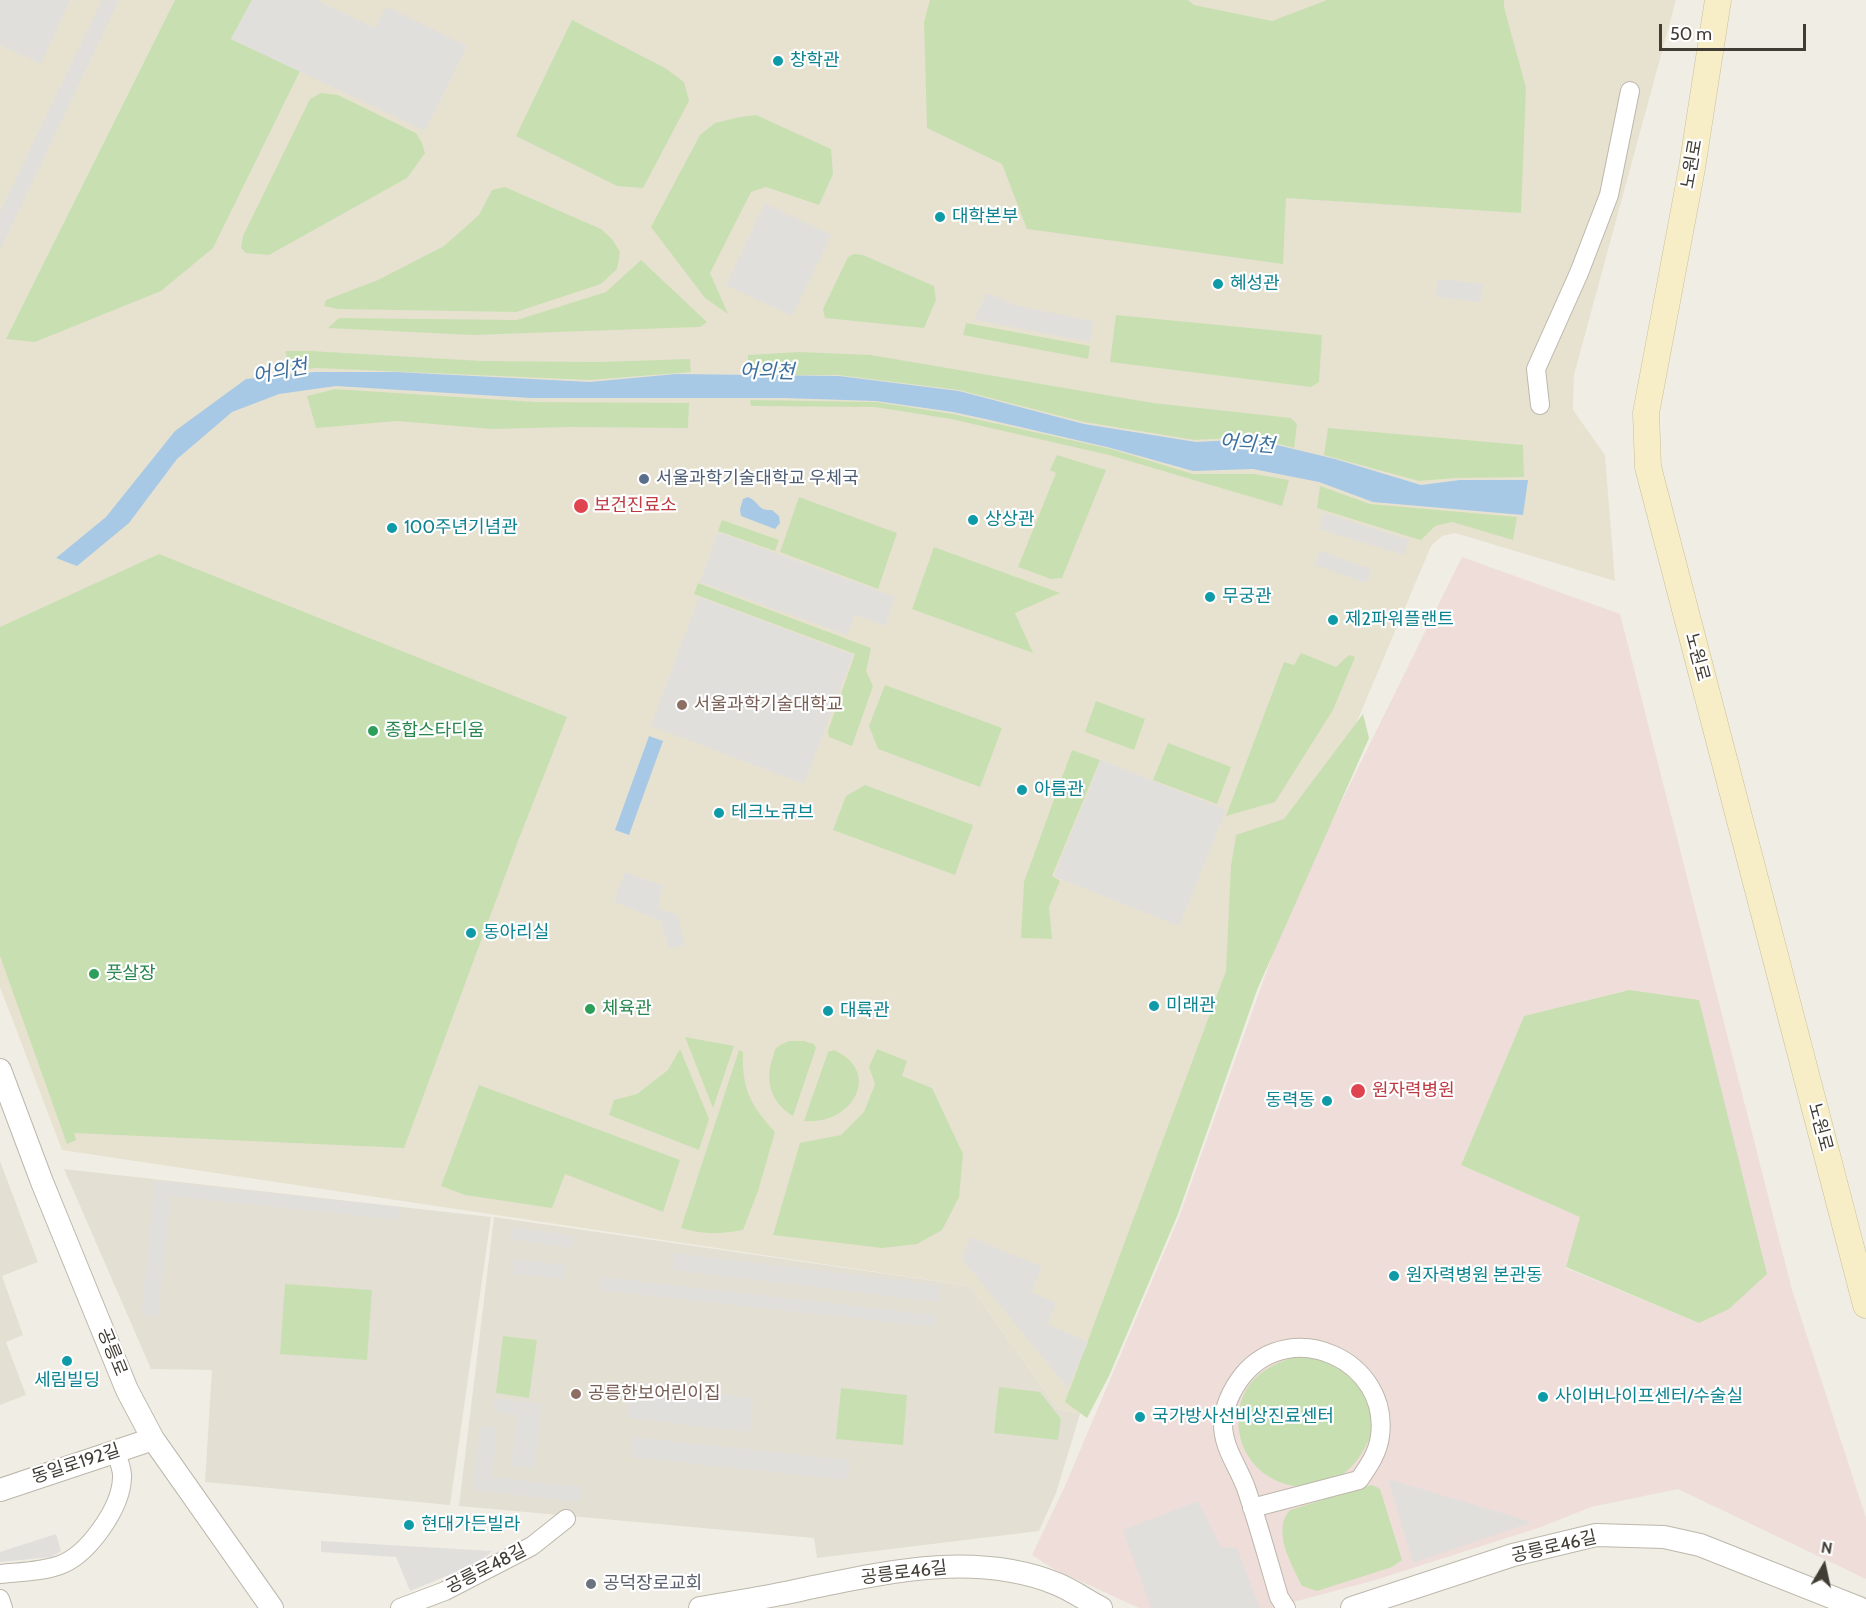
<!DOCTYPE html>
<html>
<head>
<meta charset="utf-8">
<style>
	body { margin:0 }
	#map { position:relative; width:1866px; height:1608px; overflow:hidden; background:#f0ede4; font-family:Cabin,sans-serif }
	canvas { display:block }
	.north { position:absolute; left:1794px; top:1536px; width:60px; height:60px; -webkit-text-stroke:4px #fff; paint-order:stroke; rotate:9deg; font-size:16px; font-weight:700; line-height:24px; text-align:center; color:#413d35 }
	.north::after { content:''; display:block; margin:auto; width:21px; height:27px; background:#413d35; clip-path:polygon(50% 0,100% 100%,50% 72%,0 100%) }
	.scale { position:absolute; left:1659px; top:24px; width:147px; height:27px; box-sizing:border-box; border:3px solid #413d35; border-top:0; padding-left:8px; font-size:18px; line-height:21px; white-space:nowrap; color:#413d35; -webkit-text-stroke:4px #fff; paint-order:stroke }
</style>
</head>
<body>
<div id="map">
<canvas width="1866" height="1608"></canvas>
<div class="north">N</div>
<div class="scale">50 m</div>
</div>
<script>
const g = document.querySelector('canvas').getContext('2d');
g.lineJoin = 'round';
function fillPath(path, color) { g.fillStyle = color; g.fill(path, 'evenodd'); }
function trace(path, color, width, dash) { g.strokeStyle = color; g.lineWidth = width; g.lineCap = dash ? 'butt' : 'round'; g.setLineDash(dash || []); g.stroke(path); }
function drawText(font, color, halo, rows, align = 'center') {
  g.font = font + ' Cabin,"Noto Sans KR",sans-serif'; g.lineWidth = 4.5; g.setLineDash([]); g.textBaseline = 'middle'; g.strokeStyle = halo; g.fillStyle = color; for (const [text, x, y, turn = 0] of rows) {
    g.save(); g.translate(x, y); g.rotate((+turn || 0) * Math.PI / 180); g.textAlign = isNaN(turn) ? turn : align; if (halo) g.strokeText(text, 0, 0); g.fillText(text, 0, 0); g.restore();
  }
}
fillPath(new Path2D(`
	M 0,1161 L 38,1262 L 2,1276 L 23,1335 L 6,1342 L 26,1395 L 0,1405 Z
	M 64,1169 L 491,1217 L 450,1505 L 205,1482 L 212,1370 L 151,1369 Z
	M 494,1217 L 970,1286 L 1058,1409 L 1080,1414 L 1056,1493 L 1039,1531 L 817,1558 L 814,1538 L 459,1506 Z`), '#e3dfd3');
fillPath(new Path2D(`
	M 0,0 L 1676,0 L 1574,375 L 1573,410 L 1605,455 L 1615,581 L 1455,533 L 1442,536 L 1431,546 L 1312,828 L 1116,1338 L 1080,1414 L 1058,1409 L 970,1286 L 62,1150 L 0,987 Z`), '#e7e2d0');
fillPath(new Path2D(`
	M 1462,557 L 1620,614 L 1792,1290 L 1866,1518 L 1866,1579 L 1678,1489 L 1591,1507 L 1541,1527 L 1372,1581 L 1271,1608 L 1139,1608 L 1052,1568 L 1032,1555 L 1065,1486 L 1179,1217 L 1290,906 ZM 1629,990 L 1699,1323 L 1566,1268 L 1581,1217 L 1461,1165 L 1524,1016 Z`), '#efddd9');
fillPath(new Path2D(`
	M 175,0 L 252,0 L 231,39 L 300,71 L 213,248 L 161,291 L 35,342 L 6,339 Z
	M 930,0 L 1188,0 L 1194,5 L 1272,21 L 1327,0 L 1504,0 L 1504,7 L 1526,88 L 1521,213 L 1286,198 L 1283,264 L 1027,229 L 1002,164 L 927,128 L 924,22 Z
	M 572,20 L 665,68 L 684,82 L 689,101 L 643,188 L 617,186 L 516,136 Z
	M 321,93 L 338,95 L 416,133 L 422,143 L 425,153 L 407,178 L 269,255 L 246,253 L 241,248 L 243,236 L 310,99 Z
	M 756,115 L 831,149 L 833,174 L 819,205 L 766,187 L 751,192 L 710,273 L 728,314 L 705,298 L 651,227 L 700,135 L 715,123 L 740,117 Z
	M 505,187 L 601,229 L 612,239 L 620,252 L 617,269 L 601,284 L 516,312 L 338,309 L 324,306 L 326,300 L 378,280 L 444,246 L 479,215 L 492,190 Z
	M 854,254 L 863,255 L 934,286 L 936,300 L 924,328 L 825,318 L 823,309 L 848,257 Z
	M 641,260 L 707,322 L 700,327 L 472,335 L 328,328 L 339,318 L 517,320 L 606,292 Z
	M 1116,315 L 1322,335 L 1319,382 L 1311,387 L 1110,362 Z
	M 966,323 L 1090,346 L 1088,359 L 963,335 Z
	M 285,351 L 311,351 L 482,361 L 598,362 L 690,359 L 691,372 L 590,380 L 316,368 L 291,371 Z
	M 800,352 L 871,355 L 1153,403 L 1291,418 L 1297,424 L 1294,448 L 1252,437 L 1195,440 L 1084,422 L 959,390 L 838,375 L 748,375 L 748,355 Z
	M 335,389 L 536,402 L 689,403 L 688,428 L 570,427 L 492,429 L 397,421 L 316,428 L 307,396 Z
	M 750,400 L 876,402 L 953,414 L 1111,449 L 1193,474 L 1254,474 L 1289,480 L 1282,506 L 1109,455 L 951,419 L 875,407 L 751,406 Z
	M 1328,428 L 1523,445 L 1524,477 L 1455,478 L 1419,481 L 1324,455 Z
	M 1057,455 L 1106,470 L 1062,578 L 1051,579 L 1018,567 L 1056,473 L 1050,470 Z
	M 1320,486 L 1370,504 L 1517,517 L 1513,540 L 1452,522 L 1435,526 L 1421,540 L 1417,539 L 1317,508 Z
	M 799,497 L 897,533 L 878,589 L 780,552 Z
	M 722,520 L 779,540 L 775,551 L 718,531 Z
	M 934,547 L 1060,593 L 1015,613 L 1033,653 L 912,609 Z
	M 159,554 L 567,717 L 518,841 L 404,1148 L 74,1133 L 76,1140 L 67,1144 L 0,956 L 0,627 Z
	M 698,583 L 871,648 L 866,671 L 873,686 L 852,746 L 829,737 L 828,731 L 855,654 L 694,594 Z
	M 1301,653 L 1336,667 L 1349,655 L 1355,657 L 1333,710 L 1275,802 L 1226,816 L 1284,662 L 1294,665 Z
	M 885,685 L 1002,728 L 980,787 L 878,749 L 869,726 Z
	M 1096,701 L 1145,719 L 1134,750 L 1085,732 Z
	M 1363,714 L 1369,738 L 1257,990 L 1178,1214 L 1109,1376 L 1087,1418 L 1065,1402 L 1226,971 L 1231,866 L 1236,835 L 1284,819 Z
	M 1168,743 L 1231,767 L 1217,804 L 1153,780 Z
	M 1072,750 L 1100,760 L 1052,876 L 1060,881 L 1049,907 L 1052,939 L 1021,938 L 1024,882 Z
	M 865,785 L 973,825 L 955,875 L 833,830 L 846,796 Z
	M 1629,990 L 1699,1000 L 1767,1274 L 1729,1309 L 1699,1323 L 1566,1267 L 1580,1217 L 1461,1165 L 1524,1016 Z
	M 685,1037 L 734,1046 L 713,1108 Z
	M 789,1041 L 804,1041 L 814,1044 L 816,1048 L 793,1116 C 771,1103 764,1080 773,1057 C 774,1054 774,1051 776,1048 C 779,1045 785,1043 789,1041 Z
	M 680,1049 L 709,1119 L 699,1150 L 609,1115 L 614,1100 L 637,1094 L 668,1070 Z
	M 877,1049 L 907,1061 L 902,1076 L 932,1088 L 963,1154 L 959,1197 L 942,1230 L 917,1244 L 882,1248 L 773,1235 L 800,1143 L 841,1135 L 864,1112 L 875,1084 L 869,1067 Z
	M 739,1050 L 743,1052 C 742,1090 750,1104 775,1132 L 758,1191 L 743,1230 C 721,1234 703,1235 681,1228 Z
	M 834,1050 C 884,1073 851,1126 804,1121 L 828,1052 Z
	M 479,1085 L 680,1160 L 663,1212 L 565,1174 L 552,1208 L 465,1195 L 441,1186 Z
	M 285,1284 L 372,1290 L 367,1360 L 280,1354 Z
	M 503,1336 L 537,1340 L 529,1398 L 496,1393 Z
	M 1295,1357 C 1333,1358 1341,1369 1368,1391 C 1369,1402 1374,1423 1373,1433 C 1371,1438 1366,1444 1364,1449 C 1327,1519 1225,1484 1240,1406 C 1246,1378 1270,1364 1295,1357 Z
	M 999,1387 L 1040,1392 L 1061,1419 L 1058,1440 L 994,1433 Z
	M 841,1388 L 907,1395 L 903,1445 L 836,1439 Z
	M 1372,1485 L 1380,1489 L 1402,1560 L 1392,1567 L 1317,1591 L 1302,1586 C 1292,1565 1271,1531 1290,1510 Z`), '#c8e0b1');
fillPath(new Path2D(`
	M 0,0 L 70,0 L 41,64 L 0,45 Z
	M 102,0 L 119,0 L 0,250 L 0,212 Z
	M 252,0 L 316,0 L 375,28 L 386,6 L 467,46 L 425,131 L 231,39 Z
	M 765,203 L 831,235 L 792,316 L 726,285 Z
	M 1438,279 L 1483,284 L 1480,302 L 1436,297 Z
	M 987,293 L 1018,306 L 1093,321 L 1090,342 L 974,320 Z
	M 1324,513 L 1409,540 L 1404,555 L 1319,529 Z
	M 718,532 L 895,597 L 885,626 L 855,615 L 847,635 L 700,582 Z
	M 1320,551 L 1371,569 L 1366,583 L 1315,565 Z
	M 699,597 L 853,655 L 804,784 L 651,726 Z
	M 1101,760 L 1226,810 L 1179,926 L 1054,876 Z
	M 625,872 L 663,886 L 659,898 L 660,909 L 677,915 L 685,945 L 669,949 L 661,921 L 614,902 Z
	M 155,1181 L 400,1207 L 399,1220 L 171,1196 L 158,1317 L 141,1315 Z
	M 511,1227 L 574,1236 L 572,1248 L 510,1239 Z
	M 971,1237 L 1042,1267 L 1031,1292 L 1056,1303 L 1047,1324 L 1088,1342 L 1068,1388 L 962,1259 Z
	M 674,1253 L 941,1285 L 939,1302 L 672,1270 Z
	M 514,1259 L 565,1265 L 563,1279 L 512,1274 Z
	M 601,1277 L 936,1315 L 934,1327 L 600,1290 Z
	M 631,1384 L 753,1398 L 750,1432 L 627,1418 Z
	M 494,1398 L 542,1404 L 534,1469 L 511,1466 L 517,1415 L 493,1411 Z
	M 480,1426 L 497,1428 L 492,1477 L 582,1487 L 580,1502 L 473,1490 Z
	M 632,1437 L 850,1460 L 847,1480 L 630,1457 Z
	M 1388,1479 L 1532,1522 L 1413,1563 Z
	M 1198,1501 L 1221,1547 L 1237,1548 L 1260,1608 L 1151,1608 L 1123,1530 Z
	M 56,1534 L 61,1551 L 51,1557 L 0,1562 L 0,1552 Z
	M 321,1541 L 492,1551 L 478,1563 L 410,1591 L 396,1557 L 321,1552 Z`), '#e1dfdc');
fillPath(new Path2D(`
	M 315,372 L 396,372 L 590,382 L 676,374 L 839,376 L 959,391 L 1084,424 L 1196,442 L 1252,439 L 1335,459 L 1421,485 L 1460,480 L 1528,480 L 1523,515 L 1373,502 L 1319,482 L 1253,469 L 1193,471 L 1111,448 L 990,420 L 953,412 L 876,401 L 784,398 L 530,398 L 336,386 L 279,394 L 232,412 L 177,459 L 129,523 L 77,566 L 56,558 L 106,517 L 175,431 L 246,379 Z
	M 748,497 C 760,502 757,511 772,510 L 779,516 L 780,523 L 775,529 L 741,516 L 740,509 L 743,499 Z
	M 649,736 L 663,741 L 629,835 L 615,830 Z`), '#a7c9e6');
const minor = new Path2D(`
	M 1540,405 L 1536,369 L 1579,273 L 1609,195 L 1630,91
	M 1252,1508 L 1359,1480 C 1368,1467 1378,1453 1380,1436 C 1390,1361 1292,1316 1243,1375 C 1232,1389 1224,1406 1223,1424 C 1223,1448 1238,1466 1246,1488 C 1258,1523 1268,1560 1279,1597 L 1286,1608
	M 0,1574 C 19,1572 41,1572 60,1565 C 88,1555 121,1508 122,1478 C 123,1470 118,1460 116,1452
	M 0,1599 L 3,1608
	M 400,1608 L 445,1591 L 532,1546 L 566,1519`);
const tertiary = new Path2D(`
	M 0,1070 L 42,1182 L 127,1390 L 153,1439 L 272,1608
	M 0,1490 L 153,1439
	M 700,1608 C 735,1602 770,1597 804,1589 C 887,1572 975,1551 1057,1584 C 1072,1590 1087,1601 1101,1608
	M 1352,1608 L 1513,1555 L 1596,1535 L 1664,1537 L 1700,1545 L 1859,1608`);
const secondary = new Path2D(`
	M 1718,0 L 1692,168 L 1646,413 L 1648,467 L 1866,1305`);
trace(minor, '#bdb7ab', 20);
trace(tertiary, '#bdb7ab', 24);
trace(secondary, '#cac099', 27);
trace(minor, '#fff', 18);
trace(tertiary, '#fff', 22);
trace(secondary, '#f7eec7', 26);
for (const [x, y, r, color] of [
	[778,61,6,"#0f9aa8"],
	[940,217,6,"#0f9aa8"],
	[1218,284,6,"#0f9aa8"],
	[644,479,6,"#5c6f8a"],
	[581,506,8,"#e0444e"],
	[973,520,6,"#0f9aa8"],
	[392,528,6,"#0f9aa8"],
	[1210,597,6,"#0f9aa8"],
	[1333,620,6,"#0f9aa8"],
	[682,705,6,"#8d6e63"],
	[373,731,6,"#2e9e5b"],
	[1022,790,6,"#0f9aa8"],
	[719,813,6,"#0f9aa8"],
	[471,933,6,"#0f9aa8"],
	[94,974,6,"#2e9e5b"],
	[1154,1006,6,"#0f9aa8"],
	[590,1009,6,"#2e9e5b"],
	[828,1011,6,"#0f9aa8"],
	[1358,1091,8,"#e0444e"],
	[1327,1101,6,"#0f9aa8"],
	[1394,1276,6,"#0f9aa8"],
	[67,1361,6,"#0f9aa8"],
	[576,1394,6,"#8d6e63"],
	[1543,1397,6,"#0f9aa8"],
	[1140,1417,6,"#0f9aa8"],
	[409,1525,6,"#0f9aa8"],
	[591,1584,6,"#6b7280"]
]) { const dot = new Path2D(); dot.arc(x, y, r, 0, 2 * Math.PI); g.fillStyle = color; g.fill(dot); trace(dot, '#fff', 2); }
drawText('18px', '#0d838f', '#fff', [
	["창학관",790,61],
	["대학본부",952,217],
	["혜성관",1230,284],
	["상상관",985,520],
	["100주년기념관",404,528],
	["무궁관",1222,597],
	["제2파워플랜트",1345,620],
	["아름관",1034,790],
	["테크노큐브",731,813],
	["동아리실",483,933],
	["미래관",1166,1006],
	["대륙관",840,1011],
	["동력동",1315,1101,"right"],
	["원자력병원 본관동",1406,1276],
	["세림빌딩",67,1381,"center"],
	["사이버나이프센터/수술실",1555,1397],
	["국가방사선비상진료센터",1152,1417],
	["현대가든빌라",421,1525]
], 'left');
drawText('18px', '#413d35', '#fff', [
	["노원로",1692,164,-80],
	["노원로",1697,657,75],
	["노원로",1820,1127,75],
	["공릉로",112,1352,68],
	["동일로192길",76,1464,-18],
	["공릉로46길",1554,1547,-13],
	["공릉로48길",486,1569,-27],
	["공릉로46길",904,1573,-7]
]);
drawText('18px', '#4e5e75', '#fff', [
	["서울과학기술대학교 우체국",656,479]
], 'left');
drawText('18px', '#be3a42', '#fff', [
	["보건진료소",594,506],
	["원자력병원",1372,1091]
], 'left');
drawText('18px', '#785e54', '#fff', [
	["서울과학기술대학교",694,705],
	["공릉한보어린이집",588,1394]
], 'left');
drawText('18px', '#27864d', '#fff', [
	["종합스타디움",385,731],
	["풋살장",106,974],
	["체육관",602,1009]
], 'left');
drawText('18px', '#5b616d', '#fff', [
	["공덕장로교회",603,1584]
], 'left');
drawText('italic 20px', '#3c709f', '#fff', [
	["어의천",280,372,-11],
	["어의천",767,372,1],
	["어의천",1247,444,5]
]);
</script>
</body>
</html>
